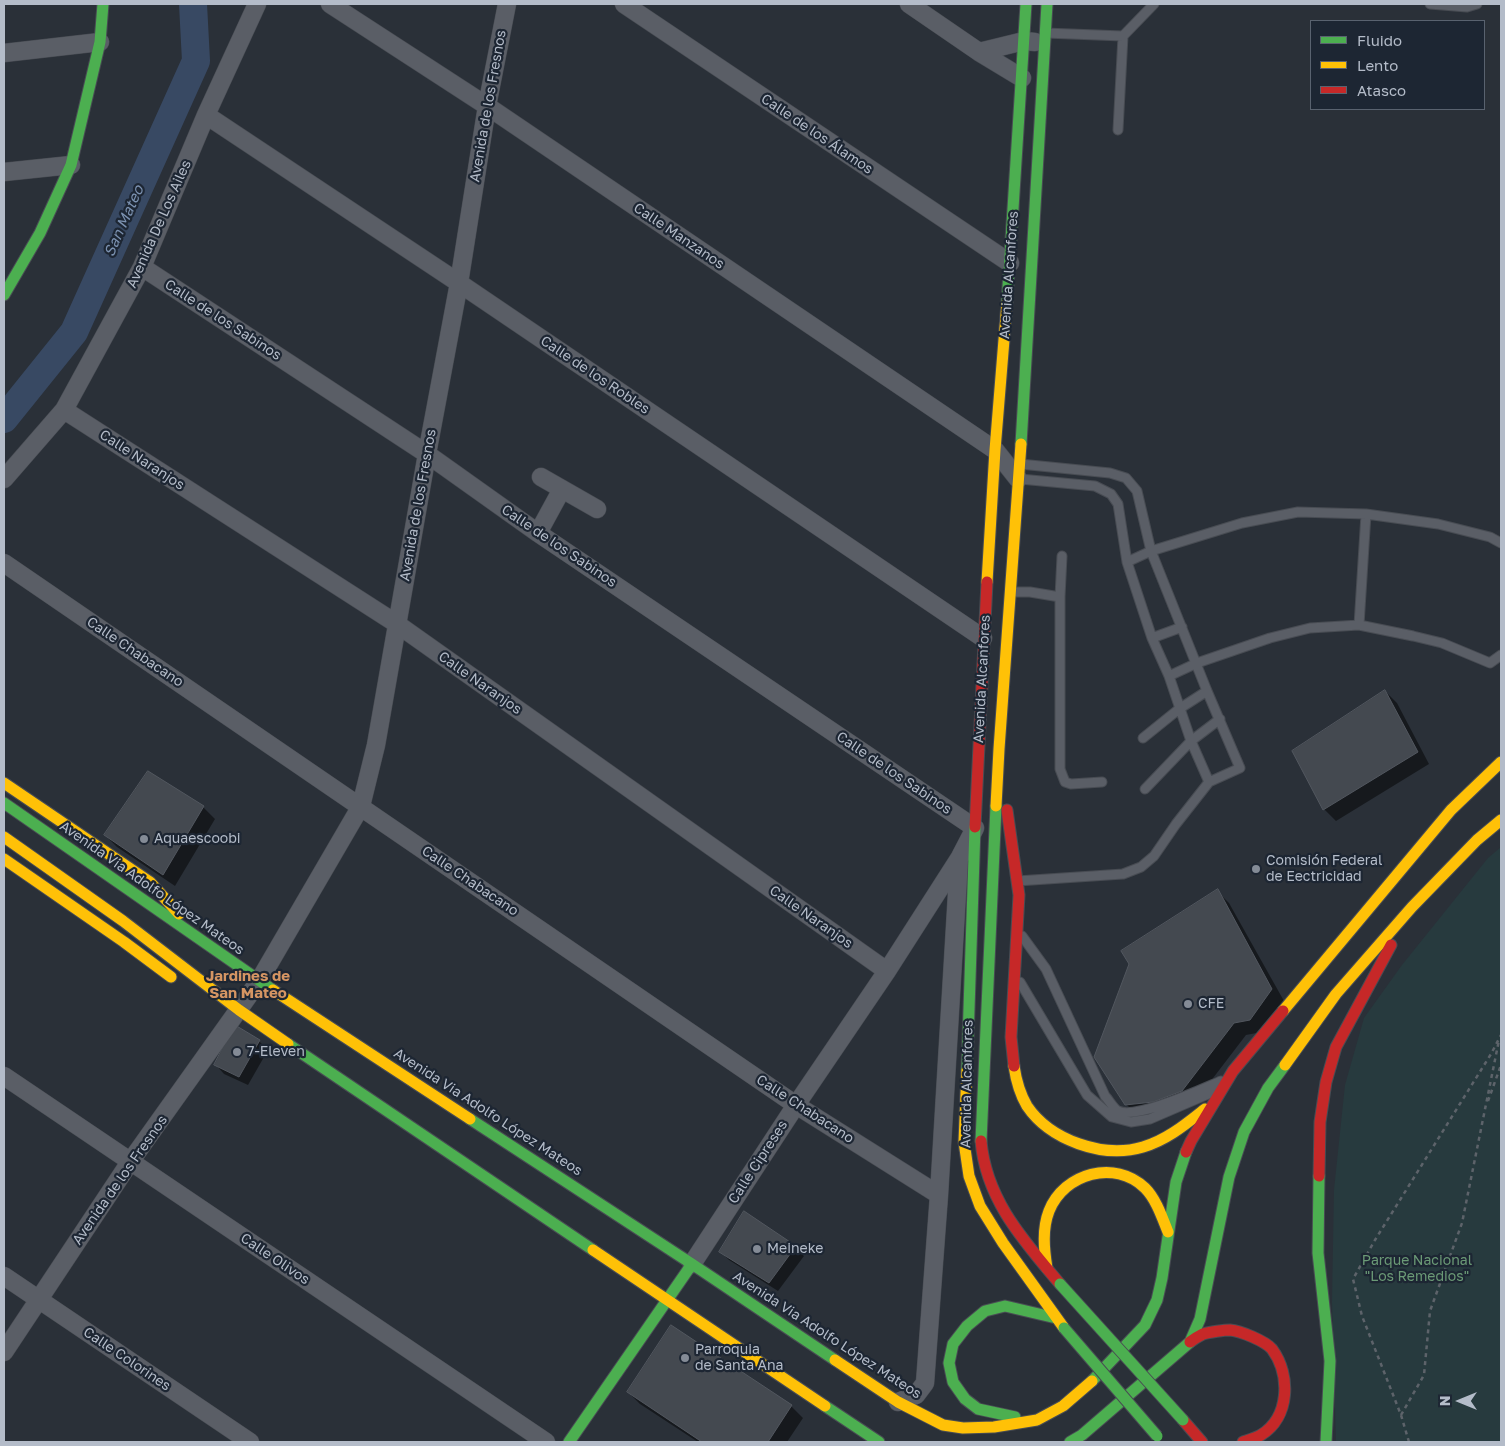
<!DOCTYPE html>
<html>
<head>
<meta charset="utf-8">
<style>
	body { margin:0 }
	#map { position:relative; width:1505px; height:1446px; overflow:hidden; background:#2a3038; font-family:"Golos Text",sans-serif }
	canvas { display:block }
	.frame { position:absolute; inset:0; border:5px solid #b4bcc9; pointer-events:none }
	.legend { position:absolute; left:1310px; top:20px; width:175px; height:90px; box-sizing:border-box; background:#1d2633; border:1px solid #59626f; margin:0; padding:6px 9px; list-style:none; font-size:15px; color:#b4bcc9 }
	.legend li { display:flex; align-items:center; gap:10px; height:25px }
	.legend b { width:25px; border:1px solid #59626f }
	.north { position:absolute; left:1435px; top:1376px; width:50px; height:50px; -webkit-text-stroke:4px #1d2633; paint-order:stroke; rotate:270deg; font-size:14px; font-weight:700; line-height:20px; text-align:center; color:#b4bcc9 }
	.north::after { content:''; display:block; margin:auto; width:18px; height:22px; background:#b4bcc9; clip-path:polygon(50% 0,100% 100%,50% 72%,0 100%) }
</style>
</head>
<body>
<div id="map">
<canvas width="1505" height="1446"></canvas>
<div class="frame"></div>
<ul class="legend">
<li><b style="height:6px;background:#4caf50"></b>Fluido</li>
<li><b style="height:6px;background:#ffc107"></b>Lento</li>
<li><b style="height:6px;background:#c62828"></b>Atasco</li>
</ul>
<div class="north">N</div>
</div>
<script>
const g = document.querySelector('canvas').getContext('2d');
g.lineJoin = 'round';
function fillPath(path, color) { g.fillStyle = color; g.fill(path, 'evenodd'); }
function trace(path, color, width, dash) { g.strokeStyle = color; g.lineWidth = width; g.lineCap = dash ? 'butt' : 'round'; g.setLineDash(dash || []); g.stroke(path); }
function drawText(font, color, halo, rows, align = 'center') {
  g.font = font + ' "Golos Text",sans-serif'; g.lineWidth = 4.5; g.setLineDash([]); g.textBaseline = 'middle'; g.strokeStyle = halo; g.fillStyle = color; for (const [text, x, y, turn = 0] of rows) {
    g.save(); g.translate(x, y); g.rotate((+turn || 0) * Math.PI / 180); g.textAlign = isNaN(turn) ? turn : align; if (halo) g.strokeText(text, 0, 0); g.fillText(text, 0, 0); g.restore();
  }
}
fillPath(new Path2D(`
	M 1501,847 L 1501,1442 L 1336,1442 L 1332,1302 L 1334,1190 L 1345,1085 L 1364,1018 L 1402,965 L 1488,858 Z`), '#273a3e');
fillPath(new Path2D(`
	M 1385,691 L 1397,703 L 1429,764 L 1336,821 L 1324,809 Z
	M 203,807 L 215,819 L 175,886 L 117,847 L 105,835 Z
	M 1217,891 L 1229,903 L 1284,1001 L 1262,1032 L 1246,1035 L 1194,1103 L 1165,1114 L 1138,1116 L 1126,1104 Z
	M 259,1041 L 268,1050 L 248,1085 L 224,1074 L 216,1065 Z
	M 795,1247 L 804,1256 L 778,1291 L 729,1260 L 720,1251 Z
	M 671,1326 L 791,1406 L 803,1418 L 787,1442 L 698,1442 L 640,1404 L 628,1392 Z`), '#0007');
trace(new Path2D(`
	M 4,419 L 74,332 L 196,61 L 193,4`), '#384963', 28);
const building = new Path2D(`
	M 1385,690 L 1418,752 L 1323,810 L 1292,751 Z
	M 148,771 L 204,806 L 163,875 L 104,835 Z
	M 1218,889 L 1272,989 L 1250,1020 L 1234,1023 L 1182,1091 L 1153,1102 L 1125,1105 L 1094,1057 L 1129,964 L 1121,951 Z
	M 235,1025 L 260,1040 L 239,1077 L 214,1065 Z
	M 744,1211 L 796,1246 L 769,1283 L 719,1252 Z
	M 671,1325 L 792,1405 L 768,1442 L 702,1442 L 627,1392 Z`);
fillPath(building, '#444950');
trace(building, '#52575f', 1);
const lane = new Path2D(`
	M 1430,4 L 1467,7 L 1477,4
	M 1045,33 L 1123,36
	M 1118,130 L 1123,36 L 1154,4
	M 1020,479 L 1095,486 L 1111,494 L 1118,504 L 1127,562 L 1152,638 L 1169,676 L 1191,741 L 1209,782
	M 1127,562 L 1151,551 L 1242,523 L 1298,512 L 1366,514 L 1438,524 L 1490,537 L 1501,543
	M 1010,592 L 1030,592 L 1060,597 L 1060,769 L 1065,782 L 1071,784 L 1102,782
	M 1060,597 L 1062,556
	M 1359,625 L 1366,514
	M 1152,638 L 1182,627
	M 1169,676 L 1197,663 L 1270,638 L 1310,628 L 1359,625 L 1413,636 L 1442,643 L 1490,663 L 1501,655
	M 1143,738 L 1179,709 L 1207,691
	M 1145,789 L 1191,741 L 1220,719
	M 1017,881 L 1123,874 L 1141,867 L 1154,856 L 1176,824 L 1209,782 L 1240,768 L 1207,691 L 1151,551 L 1137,491 L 1126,478 L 1110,473 L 1020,464
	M 1022,936 L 1046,969 L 1105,1096 C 1109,1100 1113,1108 1118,1111 C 1136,1120 1202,1089 1221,1081
	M 1020,982 L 1087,1095 L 1112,1117 L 1131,1122 L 1150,1119 L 1215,1091`);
const street = new Path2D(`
	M 330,4 L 487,106 L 995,450 L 1018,479
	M 624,4 L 1010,263
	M 909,4 L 979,52 L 1022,78
	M 979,52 L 1024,41 L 1035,42
	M 4,53 L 100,42
	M 206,115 L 459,283 L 983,638
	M 4,172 L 71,165
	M 142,267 L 427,454 L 538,533 L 975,828 L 960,857 L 887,971 L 796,1105 L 692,1264
	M 64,410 L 397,624 L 887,971
	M 541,477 L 597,509
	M 4,479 L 64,410 L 142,267 L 206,115 L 257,4
	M 538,533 L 562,489
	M 4,563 L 796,1105 L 939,1195
	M 4,1076 L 546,1442
	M 4,1276 L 250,1442
	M 4,1352 L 130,1162 L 259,981 L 361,806 L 376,745 L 427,454 L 459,283 L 487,106 L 507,4
	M 898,1402 L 916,1395 L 925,1383 L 939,1195 L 959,860`);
const fast = new Path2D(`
	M 4,295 L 40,233 L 71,165 L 100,42 L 103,4
	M 1007,303 L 1026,4
	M 1021,444 L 1047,4
	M 4,803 L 273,990
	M 288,1044 L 593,1250
	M 967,1070 L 975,827
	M 470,1119 L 692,1264 L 835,1360
	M 981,1141 L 996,806
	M 1319,1176 L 1318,1253 L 1330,1361 L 1326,1442
	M 1092,1381 L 1145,1325 L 1157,1300 L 1162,1278 L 1176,1182 L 1186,1152
	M 825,1406 L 879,1442
	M 1015,1417 L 978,1409 L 965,1399 L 953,1382 L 949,1363 L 953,1344 L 967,1326 L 985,1311 L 1005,1306 L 1056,1318
	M 569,1442 L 692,1264
	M 1070,1442 L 1082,1435 L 1190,1342 L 1200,1319 L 1229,1177 L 1244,1132 L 1268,1088 L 1285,1065`);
const slow = new Path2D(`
	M 987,582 L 995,450 L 1007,303
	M 4,783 L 150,882 L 179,914
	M 996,806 L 999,749 L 1021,444
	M 4,837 L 123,921 L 239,1010 L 288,1044
	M 4,859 L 124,942 L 171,977
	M 273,990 L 470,1119
	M 1283,1011 L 1451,810 L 1501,762
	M 1285,1065 L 1336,994 L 1412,907 L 1477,840 L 1501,820
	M 1014,1066 C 1016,1080 1020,1094 1027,1106 C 1050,1140 1103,1159 1143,1147 C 1167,1140 1186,1124 1205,1109
	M 967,1070 L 964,1142 L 969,1176 L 980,1206 L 1003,1243 L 1064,1328
	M 593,1250 L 825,1406
	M 1047,1268 C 1044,1249 1042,1229 1049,1211 C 1064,1173 1115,1159 1145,1188 C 1156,1199 1162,1217 1168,1232
	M 835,1360 L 898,1402 L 943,1425 L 963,1428 L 994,1427 L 1037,1420 L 1063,1406 L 1092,1381`);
const jam = new Path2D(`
	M 1007,810 L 1019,895 L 1011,1037 L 1014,1066
	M 975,827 L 987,582
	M 981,1141 C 986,1200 1024,1241 1060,1284
	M 1186,1152 L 1191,1141 L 1233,1071 L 1283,1011
	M 1319,1176 L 1320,1122 L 1326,1082 L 1336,1047 L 1391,945
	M 1190,1342 C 1194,1339 1199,1336 1203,1334 C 1209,1332 1225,1330 1230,1330 C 1241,1331 1265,1341 1272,1349 C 1291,1375 1290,1417 1261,1435 C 1256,1438 1249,1440 1243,1442
	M 1183,1420 L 1202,1442`);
trace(lane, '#484c53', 11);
trace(street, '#484c53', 19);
trace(fast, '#484c53', 13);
trace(slow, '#484c53', 13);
trace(jam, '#484c53', 13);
trace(new Path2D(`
	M 1488,1101 L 1501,1065
	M 1401,1415 L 1424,1375 L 1430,1311 L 1462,1223 L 1499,1040
	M 1409,1442 L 1401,1415 L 1362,1316 L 1353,1279 L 1375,1240 L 1491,1054 L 1501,1035`), '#5d636a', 2.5, [4, 4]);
trace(lane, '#5a5e66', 9);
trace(street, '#5a5e66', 18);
trace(fast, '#4caf50', 11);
trace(slow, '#ffc107', 11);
trace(jam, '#c62828', 11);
const fastBridge = new Path2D(`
	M 1060,1284 L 1183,1420
	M 1064,1328 L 1157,1436`);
trace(fastBridge, '#484c53', 13, []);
trace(fastBridge, '#4caf50', 11);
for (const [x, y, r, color] of [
	[144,839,5,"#848b96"],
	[1256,869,5,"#848b96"],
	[1188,1004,5,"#848b96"],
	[237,1052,5,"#848b96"],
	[757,1249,5,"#848b96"],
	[685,1358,5,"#848b96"]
]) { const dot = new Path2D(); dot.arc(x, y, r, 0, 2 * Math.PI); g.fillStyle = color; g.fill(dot); trace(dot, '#1d2633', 2); }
drawText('14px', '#b4bcc9', '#1d2633', [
	["Avenida de los Fresnos",488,106,-80],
	["Calle de los Álamos",817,134,34],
	["Avenida De Los Ailes",159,224,-66],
	["Calle Manzanos",679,236,34],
	["Avenida Alcanfores",1009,275,-86],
	["Calle de los Sabinos",223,320,33],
	["Calle de los Robles",595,375,34],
	["Calle Naranjos",142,460,33],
	["Avenida de los Fresnos",418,505,-80],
	["Calle de los Sabinos",559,546,34],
	["Calle Chabacano",135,652,34],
	["Avenida Alcanfores",982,679,-87],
	["Calle Naranjos",480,683,35],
	["Calle de los Sabinos",894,773,34],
	["Calle Chabacano",470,881,34],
	["Avenida Via Adolfo López Mateos",152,888,35],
	["Calle Naranjos",811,917,35],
	["Avenida Alcanfores",967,1084,-89],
	["Calle Chabacano",805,1109,33],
	["Avenida Via Adolfo López Mateos",488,1112,33],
	["Calle Cipreses",758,1162,-57],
	["Avenida de los Fresnos",120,1180,-55],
	["Calle Olivos",275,1259,34],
	["Avenida Via Adolfo López Mateos",827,1335,33],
	["Calle Colorines",127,1359,34]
]);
drawText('14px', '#b4bcc9', '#1d2633', [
	["Aquaescoobi",154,839],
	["Comisión Federal",1266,861],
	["de Eectricidad",1266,877],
	["CFE",1198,1004],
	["7-Eleven",247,1052],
	["Meineke",767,1249],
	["Parroquia",695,1350],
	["de Santa Ana",695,1366]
], 'left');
drawText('14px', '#6b9a76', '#1d2633', [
	["Parque Nacional",1417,1261],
	["\"Los Remedios\"",1417,1277]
]);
drawText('italic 15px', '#7c92b1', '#1d2633', [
	["San Mateo",124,221,-66]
]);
drawText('bold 15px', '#d59563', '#1d2633', [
	["Jardines de",248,976],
	["San Mateo",248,993]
]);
</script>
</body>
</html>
